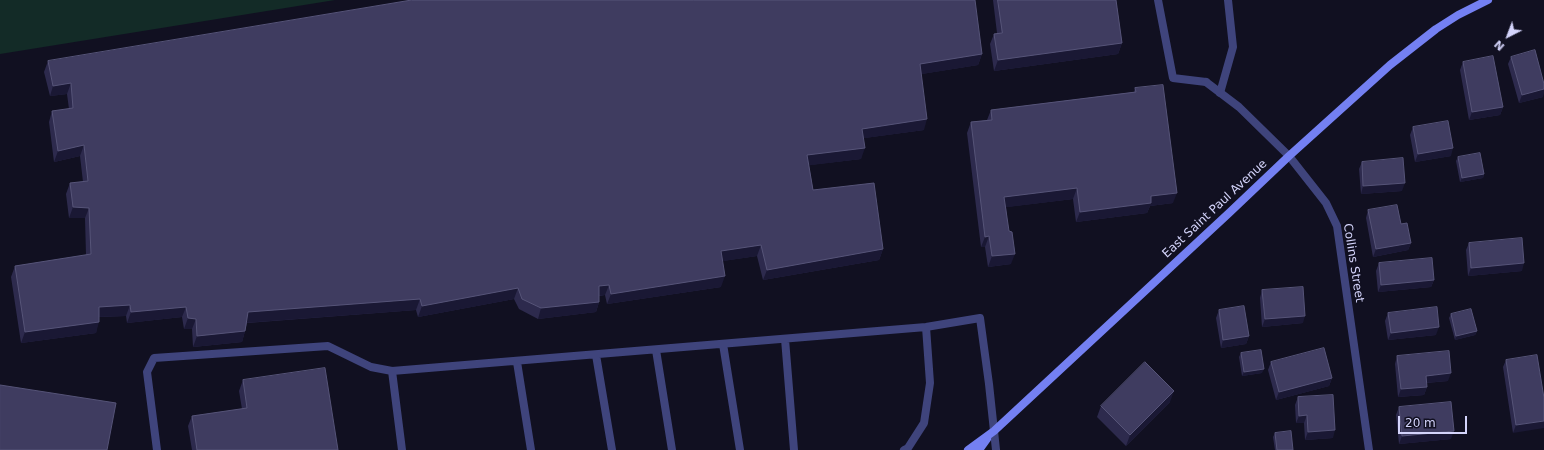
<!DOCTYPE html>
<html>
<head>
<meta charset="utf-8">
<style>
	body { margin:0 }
	#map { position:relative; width:1544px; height:450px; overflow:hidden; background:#111021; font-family:"DejaVu Sans",sans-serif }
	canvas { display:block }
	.north { position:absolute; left:1488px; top:16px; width:40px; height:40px; -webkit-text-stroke:3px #111021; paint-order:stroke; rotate:222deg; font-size:11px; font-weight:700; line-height:16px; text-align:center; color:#d4d4fb }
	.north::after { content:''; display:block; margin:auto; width:14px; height:18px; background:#d4d4fb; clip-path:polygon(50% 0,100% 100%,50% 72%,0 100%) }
	.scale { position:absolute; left:1398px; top:416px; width:69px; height:18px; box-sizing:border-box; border:2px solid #d4d4fb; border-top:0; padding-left:5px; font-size:12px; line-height:14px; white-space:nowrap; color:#d4d4fb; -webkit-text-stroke:3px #111021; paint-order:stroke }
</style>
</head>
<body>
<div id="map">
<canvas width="1544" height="450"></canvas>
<div class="north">N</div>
<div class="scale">20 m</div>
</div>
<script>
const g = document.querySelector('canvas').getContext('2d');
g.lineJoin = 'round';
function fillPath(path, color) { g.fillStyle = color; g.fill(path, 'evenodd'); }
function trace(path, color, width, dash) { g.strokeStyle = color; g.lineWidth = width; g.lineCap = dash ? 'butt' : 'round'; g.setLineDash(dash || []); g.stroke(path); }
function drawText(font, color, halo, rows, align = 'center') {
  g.font = font + ' "DejaVu Sans",sans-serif'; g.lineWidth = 3.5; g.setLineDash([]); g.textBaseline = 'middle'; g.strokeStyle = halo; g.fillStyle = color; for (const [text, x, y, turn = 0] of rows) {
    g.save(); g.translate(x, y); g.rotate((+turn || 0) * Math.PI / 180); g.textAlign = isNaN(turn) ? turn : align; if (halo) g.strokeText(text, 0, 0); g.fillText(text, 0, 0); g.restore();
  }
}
fillPath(new Path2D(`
	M 0,0 L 335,0 L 0,54 Z`), '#132b27');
trace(new Path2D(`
	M 1158,0 L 1173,78 L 1206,82
	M 1220,93 L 1233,47 L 1228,0
	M 785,339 L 794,450
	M 723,344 L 740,450
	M 656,350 L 672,450
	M 596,355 L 612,450
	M 517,362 L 531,450
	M 392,371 L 402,450
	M 157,450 L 147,372 L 154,358 L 328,346 L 371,367 L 392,371 L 926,327 L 980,318 L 989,384 L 994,431
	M 904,450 L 908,448 L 924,423 L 930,383 L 926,327`), '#3f447c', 8);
trace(new Path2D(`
	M 1206,82 L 1239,107 L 1289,156 L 1326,203 L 1337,226 L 1369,450
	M 994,431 L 996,450`), '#3f447c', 8);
trace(new Path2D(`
	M 968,450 L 994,431 L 1229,213 L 1289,156 L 1390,65 L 1436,29 L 1458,15 L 1488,0
	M 979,450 L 987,439`), '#7480f2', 8);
fillPath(new Path2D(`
	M 993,0 L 1116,0 L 1122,43 L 1118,54 L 994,71 L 990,44 L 994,34 L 997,33 Z
	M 982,54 L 978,65 L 921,74 L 924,130 L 864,138 L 861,159 L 809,165 L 813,190 L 883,249 L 879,260 L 763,280 L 757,256 L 722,261 L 721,287 L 607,304 L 605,295 L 599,296 L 599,302 L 596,312 L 538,319 L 519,309 L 514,299 L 418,317 L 416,310 L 247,323 L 245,331 L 242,342 L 193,347 L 192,329 L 184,329 L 182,317 L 127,323 L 126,316 L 99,317 L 96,333 L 21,343 L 11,277 L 15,266 L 86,255 L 85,218 L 69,218 L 66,194 L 70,183 L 83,182 L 80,156 L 54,162 L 49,122 L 52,111 L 69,109 L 67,94 L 50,96 L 44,72 L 48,61 Z
	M 1511,57 L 1543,97 L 1519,103 L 1508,64 Z
	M 1463,62 L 1503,107 L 1500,115 L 1469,120 L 1460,70 Z
	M 1135,88 L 1173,203 L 1150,206 L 1147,213 L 1076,222 L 1073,199 L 1006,207 L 1011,264 L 988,267 L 985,247 L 981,247 L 967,133 L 971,122 L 987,120 L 991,110 L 1134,92 Z
	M 1413,127 L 1451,156 L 1415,162 L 1410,135 Z
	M 1458,157 L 1484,174 L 1483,178 L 1460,182 L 1456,161 Z
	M 1362,162 L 1402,191 L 1361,194 L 1359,169 Z
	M 1368,210 L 1401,224 L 1411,243 L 1408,250 L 1373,257 L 1366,218 Z
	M 1469,243 L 1522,271 L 1468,276 L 1466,250 Z
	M 1379,263 L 1434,280 L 1431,287 L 1378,292 L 1376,271 Z
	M 1262,290 L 1303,323 L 1262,327 L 1260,298 Z
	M 1219,310 L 1249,336 L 1246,344 L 1221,348 L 1216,318 Z
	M 1388,313 L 1436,335 L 1388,340 L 1385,321 Z
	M 1451,314 L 1477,331 L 1475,335 L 1455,340 L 1449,318 Z
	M 1241,353 L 1262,373 L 1242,376 L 1239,357 Z
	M 1397,356 L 1448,381 L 1426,383 L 1427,387 L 1424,395 L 1398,397 L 1395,364 Z
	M 1506,360 L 1544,398 L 1513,433 L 1503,367 Z
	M 1271,362 L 1332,378 L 1329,386 L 1276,400 L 1268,370 Z
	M 243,380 L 338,450 L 192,450 L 188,426 L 192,416 L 242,409 L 239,391 Z
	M 1298,397 L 1333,438 L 1305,440 L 1304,423 L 1296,423 L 1295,405 Z
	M 1170,402 L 1126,446 L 1097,417 L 1101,406 Z
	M 1399,407 L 1451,439 L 1399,444 L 1396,415 Z
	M 1275,433 L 1293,450 L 1275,450 L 1273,437 Z`), '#2d2a4d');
fillPath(new Path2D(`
	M 1122,43 L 1118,54 L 994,71 L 998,60 Z
	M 982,54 L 978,65 L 916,75 L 920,64 Z
	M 71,83 L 67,94 L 50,96 L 53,86 Z
	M 1544,89 L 1544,93 L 1543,97 L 1519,103 L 1522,95 Z
	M 1503,107 L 1500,115 L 1469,120 L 1472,112 Z
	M 927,119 L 924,130 L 858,139 L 862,129 Z
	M 84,145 L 80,156 L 54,162 L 58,151 Z
	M 865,148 L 861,159 L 804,166 L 807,155 Z
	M 1453,148 L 1451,156 L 1415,162 L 1418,154 Z
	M 1484,174 L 1483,178 L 1460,182 L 1462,178 Z
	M 1405,183 L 1402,191 L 1361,194 L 1363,186 Z
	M 1077,188 L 1073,199 L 1000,208 L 1004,197 Z
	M 1177,193 L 1173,203 L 1150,206 L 1147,213 L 1076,222 L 1080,212 L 1151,196 Z
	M 73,207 L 89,208 L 85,218 L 69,218 Z
	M 989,236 L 985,247 L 981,247 L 985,237 Z
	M 1411,243 L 1408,250 L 1373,257 L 1376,249 Z
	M 761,245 L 757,256 L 717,262 L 721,251 Z
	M 883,249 L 879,260 L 763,280 L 767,270 Z
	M 1015,254 L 1011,264 L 988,267 L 992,256 Z
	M 1524,263 L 1522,271 L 1468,276 L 1471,268 Z
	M 725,276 L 721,287 L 607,304 L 611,294 Z
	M 1434,280 L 1431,287 L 1378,292 L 1381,285 Z
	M 609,285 L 605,295 L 595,296 L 599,286 Z
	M 518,288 L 514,299 L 418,317 L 422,306 Z
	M 420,299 L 416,310 L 244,323 L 248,312 Z
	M 599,302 L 596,312 L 538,319 L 541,308 Z
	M 130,305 L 126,316 L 95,317 L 99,307 Z
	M 186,307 L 182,317 L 127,323 L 131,312 Z
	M 1305,316 L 1303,323 L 1262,327 L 1265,319 Z
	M 188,318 L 196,319 L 192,329 L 184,329 Z
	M 99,322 L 96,333 L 21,343 L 25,332 Z
	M 1439,327 L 1436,335 L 1388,340 L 1391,333 Z
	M 245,331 L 242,342 L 193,347 L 197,336 Z
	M 1477,331 L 1475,335 L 1455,340 L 1456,336 Z
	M 1249,336 L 1246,344 L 1221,348 L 1223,340 Z
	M 1264,369 L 1262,373 L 1242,376 L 1244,372 Z
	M 1451,373 L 1448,381 L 1423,383 L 1426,376 Z
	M 1332,378 L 1329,386 L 1276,400 L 1279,392 Z
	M 1427,387 L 1424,395 L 1398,397 L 1401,389 Z
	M 1174,391 L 1170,402 L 1126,446 L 1130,435 Z
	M 1307,415 L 1304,423 L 1296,423 L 1299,416 Z
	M 1544,421 L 1544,428 L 1513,433 L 1516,425 Z
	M 1335,430 L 1333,438 L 1305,440 L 1308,432 Z
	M 1454,431 L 1451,439 L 1399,444 L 1402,436 Z`), '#1a1834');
const building = new Path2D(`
	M 412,0 L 975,0 L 982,54 L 920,64 L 927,119 L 862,129 L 865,148 L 807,155 L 813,190 L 874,183 L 883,249 L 767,270 L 761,245 L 721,251 L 725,276 L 611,294 L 609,285 L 599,286 L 599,302 L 541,308 L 522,299 L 518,288 L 422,306 L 420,299 L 248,312 L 245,331 L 197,336 L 196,319 L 188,318 L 186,307 L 131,312 L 130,305 L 99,307 L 99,322 L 25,332 L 15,266 L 91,254 L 89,208 L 73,207 L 70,183 L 88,181 L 84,145 L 58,151 L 52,111 L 73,108 L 71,83 L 53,86 L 48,61 Z
	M 998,0 L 1116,0 L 1122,43 L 998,60 L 994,34 L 1002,33 Z
	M 1535,50 L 1544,84 L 1544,89 L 1522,95 L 1511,57 Z
	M 1493,56 L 1503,107 L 1472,112 L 1463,62 Z
	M 1163,85 L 1177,193 L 1151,196 L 1151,203 L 1080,212 L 1077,188 L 1004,197 L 1009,231 L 1012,232 L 1015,254 L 992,256 L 989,236 L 985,237 L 971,122 L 992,120 L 991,110 L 1136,92 L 1135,88 Z
	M 1448,121 L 1453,148 L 1418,154 L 1413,127 Z
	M 1480,153 L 1484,174 L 1462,178 L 1458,157 Z
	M 1403,158 L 1405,183 L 1363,186 L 1362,162 Z
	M 1397,205 L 1401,224 L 1407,223 L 1411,243 L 1376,249 L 1368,210 Z
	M 1522,238 L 1524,263 L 1471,268 L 1469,243 Z
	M 1432,258 L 1434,280 L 1381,285 L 1379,263 Z
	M 1303,287 L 1305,316 L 1265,319 L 1262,290 Z
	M 1244,306 L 1249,336 L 1223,340 L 1219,310 Z
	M 1437,307 L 1439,327 L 1391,333 L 1388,313 Z
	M 1471,309 L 1477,331 L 1456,336 L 1451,314 Z
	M 1324,348 L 1332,378 L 1279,392 L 1271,362 Z
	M 1261,350 L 1264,369 L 1244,372 L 1241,353 Z
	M 1449,351 L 1451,373 L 1426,376 L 1427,387 L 1401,389 L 1397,356 Z
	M 1537,355 L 1544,398 L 1544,421 L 1516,425 L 1506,360 Z
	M 1145,362 L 1174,391 L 1130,435 L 1101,406 Z
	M 325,368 L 338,450 L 197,450 L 192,416 L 247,408 L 243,380 Z
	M 0,385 L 116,403 L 107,450 L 0,450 Z
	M 1333,395 L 1335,430 L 1308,432 L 1307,415 L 1299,416 L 1298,397 Z
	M 1451,402 L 1454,431 L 1402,436 L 1399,407 Z
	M 1291,431 L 1293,450 L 1277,450 L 1275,433 Z`);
fillPath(building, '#3f3c60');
trace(building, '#565478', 1);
drawText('12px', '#d4d4fb', '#111021', [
	["East Saint Paul Avenue",1215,209,-43],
	["Collins Street",1353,263,81]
]);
</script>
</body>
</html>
